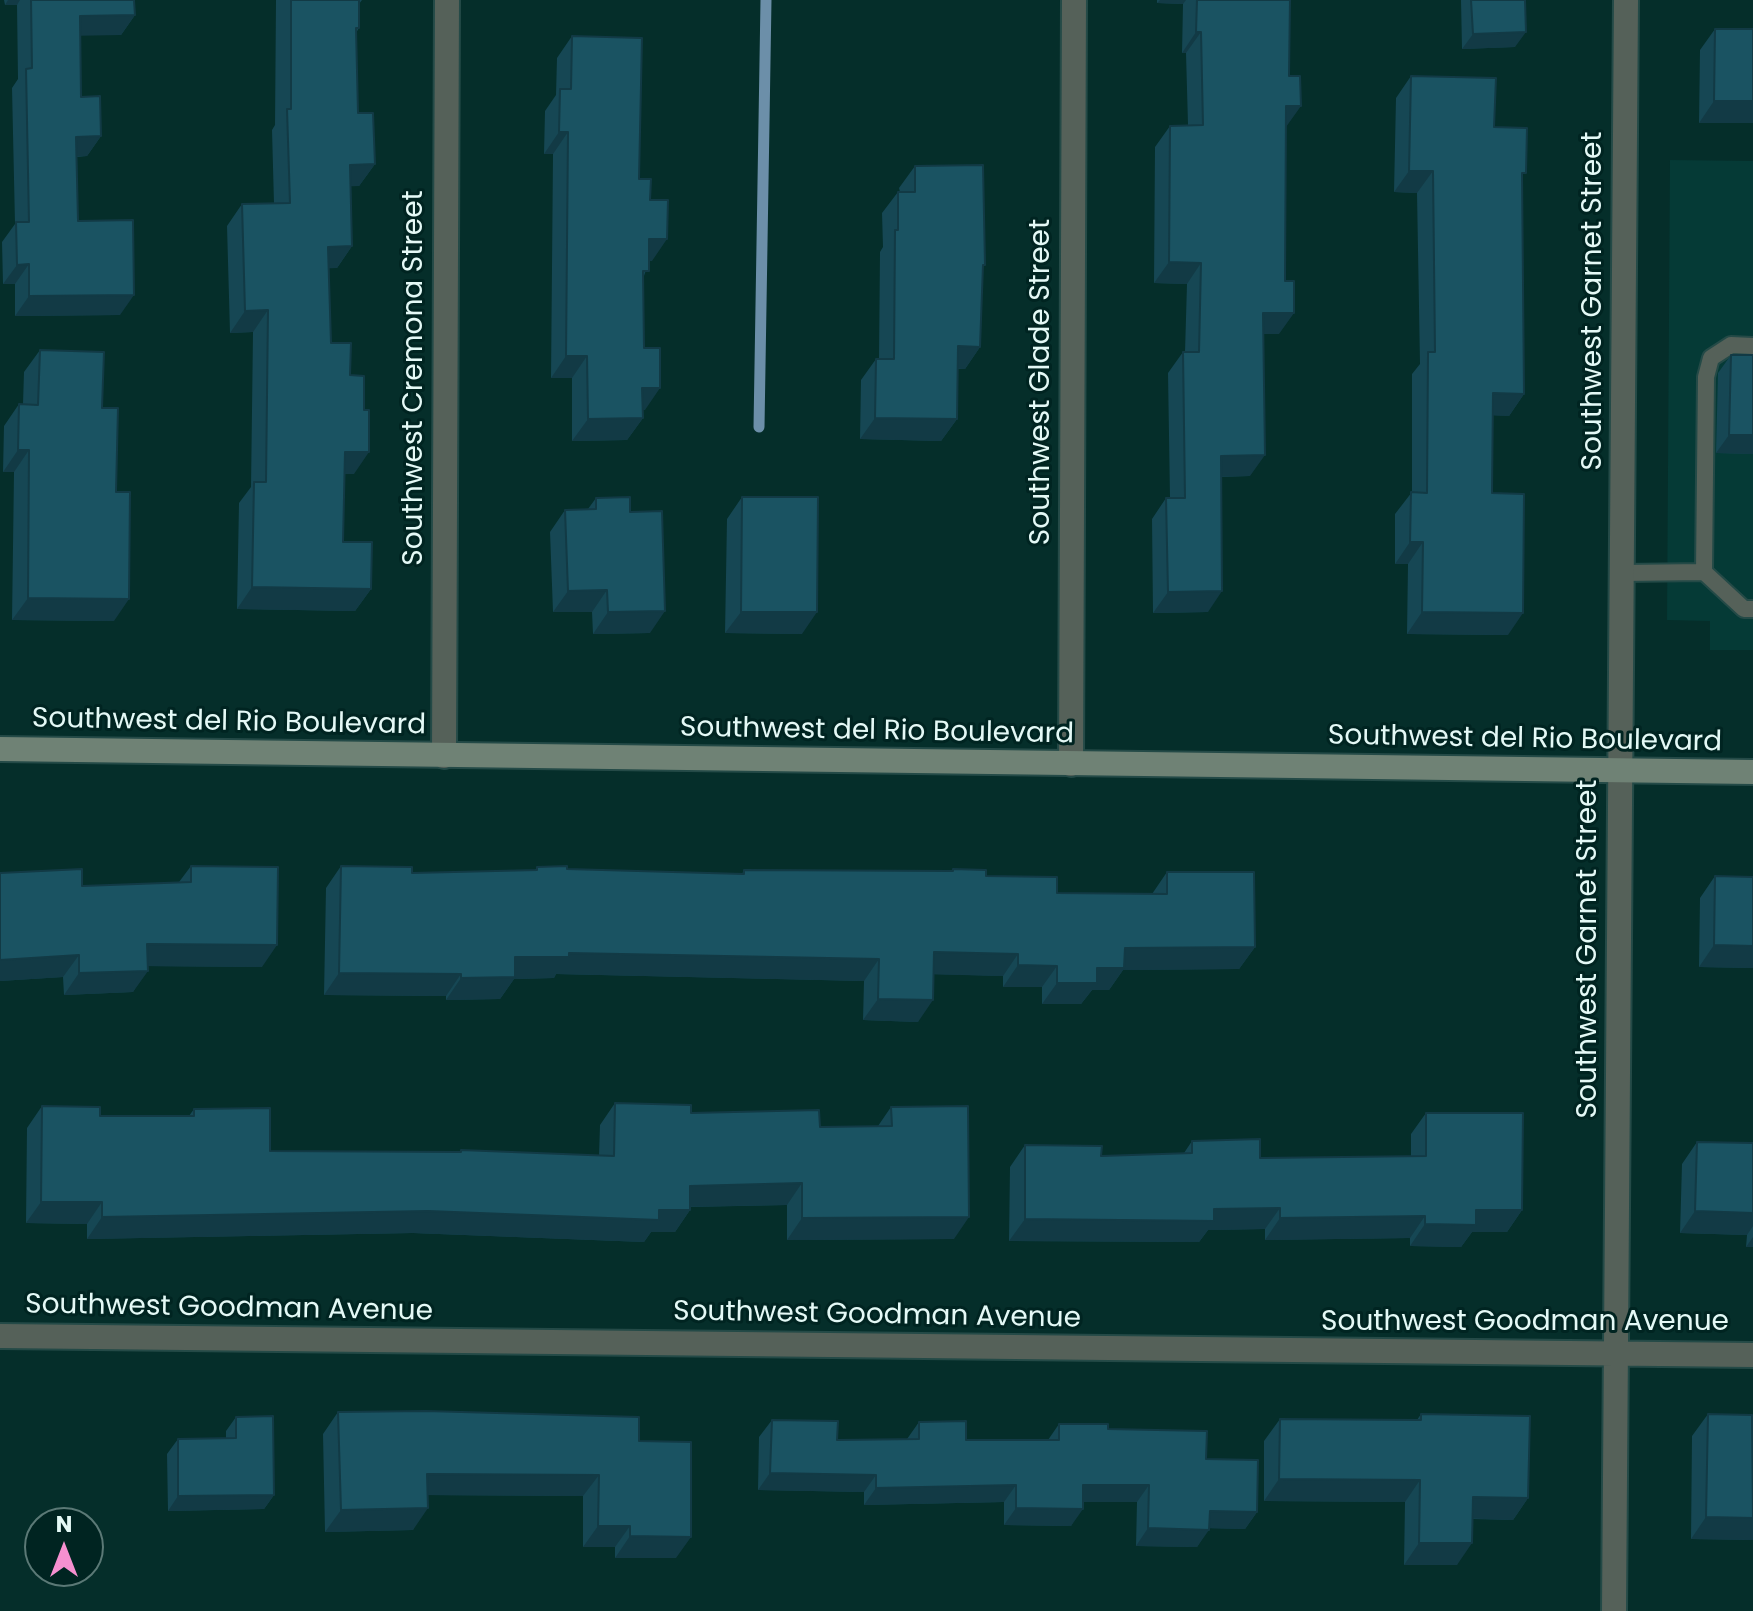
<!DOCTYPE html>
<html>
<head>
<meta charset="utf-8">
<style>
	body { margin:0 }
	#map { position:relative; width:1753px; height:1611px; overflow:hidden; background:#052e2a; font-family:Poppins,sans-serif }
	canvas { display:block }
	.north { position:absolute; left:24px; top:1507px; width:80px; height:80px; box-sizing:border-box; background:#002421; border:2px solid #5b7976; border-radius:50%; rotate:0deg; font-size:22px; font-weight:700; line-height:32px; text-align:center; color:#e4f9f6 }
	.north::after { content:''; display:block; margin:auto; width:28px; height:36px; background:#f690d0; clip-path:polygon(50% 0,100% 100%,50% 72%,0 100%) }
</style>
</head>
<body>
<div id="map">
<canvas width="1753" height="1611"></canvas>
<div class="north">N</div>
</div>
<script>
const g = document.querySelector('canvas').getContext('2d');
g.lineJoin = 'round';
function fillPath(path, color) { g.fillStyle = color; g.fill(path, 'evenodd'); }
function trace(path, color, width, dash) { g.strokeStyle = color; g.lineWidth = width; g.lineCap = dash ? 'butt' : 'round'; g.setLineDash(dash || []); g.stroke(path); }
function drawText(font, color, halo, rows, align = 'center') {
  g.font = font + ' Poppins,sans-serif'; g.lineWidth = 6; g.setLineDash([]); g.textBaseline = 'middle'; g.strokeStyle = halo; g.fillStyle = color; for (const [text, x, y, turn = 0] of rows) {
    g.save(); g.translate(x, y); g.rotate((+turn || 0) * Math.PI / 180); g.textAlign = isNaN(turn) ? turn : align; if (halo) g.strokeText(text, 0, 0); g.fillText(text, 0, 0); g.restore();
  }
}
fillPath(new Path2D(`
	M 1670,160 L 1753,161 L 1753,650 L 1710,650 L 1710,621 L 1667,620 Z`), '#053a36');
trace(new Path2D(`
	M 759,427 L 766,0`), '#6c8fa9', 11);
const lane = new Path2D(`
	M 1704,572 L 1744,609 L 1753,609
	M 1622,573 L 1704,572 L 1706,377 L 1711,358 L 1731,345 L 1753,346`);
const street = new Path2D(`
	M 444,756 L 447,0
	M 1071,764 L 1074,0
	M 0,1336 L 1753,1355
	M 1614,1611 L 1626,0`);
const secondary = new Path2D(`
	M 0,749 L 1753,772`);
trace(lane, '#244a47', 20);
trace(street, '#244a47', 28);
trace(secondary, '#244a47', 28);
trace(lane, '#556159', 16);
trace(street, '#556159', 24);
trace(secondary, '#6f8275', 24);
fillPath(new Path2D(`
	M 4,0 L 134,0 L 135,15 L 121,35 L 80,35 L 81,97 L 101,136 L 87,156 L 77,157 L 78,221 L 120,315 L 15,316 L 15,284 L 3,284 L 2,242 L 15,224 L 12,88 L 18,79 L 17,5 L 5,5 Z
	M 276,0 L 362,0 L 359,4 L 359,28 L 356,33 L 358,113 L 375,164 L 359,186 L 351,186 L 352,246 L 337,268 L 329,268 L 331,343 L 350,375 L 354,474 L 344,474 L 343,542 L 371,589 L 355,611 L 237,609 L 239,503 L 251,487 L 253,332 L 230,333 L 227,226 L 242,204 L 274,204 L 272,130 L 275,125 Z
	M 1157,0 L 1290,0 L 1279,334 L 1263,334 L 1250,476 L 1221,477 L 1208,612 L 1153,613 L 1152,519 L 1166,498 L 1170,498 L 1168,373 L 1183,352 L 1185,352 L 1187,284 L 1154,283 L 1155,147 L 1170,126 L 1188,125 L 1186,53 L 1182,53 L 1183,4 L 1157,3 Z
	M 1461,0 L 1525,0 L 1515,47 L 1462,49 Z
	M 1715,29 L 1753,123 L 1699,123 L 1700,50 Z
	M 572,36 L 639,179 L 650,200 L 652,261 L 649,261 L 643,279 L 645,410 L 642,410 L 643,418 L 627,440 L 572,441 L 572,378 L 551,378 L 553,154 L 544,154 L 545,111 L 556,95 L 557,58 Z
	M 1411,76 L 1494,127 L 1522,179 L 1524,394 L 1509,416 L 1493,415 L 1492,493 L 1508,635 L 1407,634 L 1408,564 L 1395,564 L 1395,514 L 1412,492 L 1412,374 L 1420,364 L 1417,193 L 1394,192 L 1396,98 Z
	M 915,166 L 983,268 L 980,347 L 965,369 L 957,369 L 957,419 L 941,441 L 860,439 L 861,380 L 876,359 L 879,359 L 880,252 L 883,247 L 882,213 L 898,192 L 900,192 L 899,188 Z
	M 40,350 L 102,408 L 114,621 L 12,620 L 14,472 L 3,472 L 4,426 L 19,404 L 23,404 L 24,372 Z
	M 1731,355 L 1753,454 L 1716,453 L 1718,373 Z
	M 742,497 L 802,634 L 725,633 L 727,519 Z
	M 596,498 L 630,512 L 650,633 L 593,634 L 592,612 L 553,612 L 550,532 L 565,510 L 588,509 Z
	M 191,866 L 262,967 L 148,966 L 133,992 L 64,995 L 63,977 L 0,981 L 0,873 L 82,886 L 179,882 Z
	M 341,866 L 412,873 L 535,870 L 537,867 L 567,869 L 742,874 L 744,870 L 951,871 L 953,869 L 1057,893 L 1152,894 L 1167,872 L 1255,947 L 1239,969 L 1123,970 L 1109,990 L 1092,990 L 1081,1004 L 1042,1004 L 1042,987 L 1003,987 L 1003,976 L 933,974 L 918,1022 L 863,1020 L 864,981 L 556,974 L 554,978 L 514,979 L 500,999 L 446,1000 L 446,996 L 324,995 L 326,888 Z
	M 1715,876 L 1753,877 L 1753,968 L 1699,967 L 1700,898 Z
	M 615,1103 L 691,1113 L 820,1127 L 878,1126 L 891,1107 L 954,1239 L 787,1240 L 787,1205 L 690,1207 L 690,1210 L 675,1232 L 651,1232 L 644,1242 L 413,1233 L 87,1239 L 87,1224 L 26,1223 L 27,1128 L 42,1106 L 100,1116 L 189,1116 L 194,1109 L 270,1151 L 459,1152 L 461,1150 L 599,1156 L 600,1125 Z
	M 1426,1113 L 1522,1210 L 1507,1232 L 1472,1232 L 1461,1247 L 1410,1246 L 1410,1238 L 1265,1240 L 1265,1229 L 1208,1230 L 1199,1242 L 1009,1241 L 1010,1167 L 1025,1145 L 1101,1156 L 1184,1153 L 1192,1141 L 1260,1158 L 1411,1156 L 1411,1134 Z
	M 1697,1142 L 1753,1143 L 1753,1247 L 1746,1247 L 1747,1235 L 1680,1233 L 1682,1164 Z
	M 338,1412 L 639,1441 L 676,1558 L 615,1558 L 615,1547 L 583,1547 L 583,1496 L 428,1495 L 413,1530 L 325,1532 L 323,1434 Z
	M 1421,1414 L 1528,1498 L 1513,1520 L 1473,1519 L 1457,1565 L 1404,1565 L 1405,1502 L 1264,1501 L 1264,1441 L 1280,1419 L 1417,1420 Z
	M 1708,1414 L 1752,1442 L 1753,1540 L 1691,1539 L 1692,1436 Z
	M 236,1417 L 274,1495 L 264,1509 L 168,1511 L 167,1454 L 178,1439 L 226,1438 L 226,1431 Z
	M 772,1420 L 837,1440 L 907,1439 L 919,1422 L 966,1440 L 1048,1440 L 1059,1424 L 1108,1429 L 1206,1459 L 1257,1512 L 1245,1529 L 1209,1528 L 1197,1547 L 1136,1546 L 1137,1502 L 1083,1502 L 1071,1526 L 1004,1525 L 1004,1502 L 864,1505 L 864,1492 L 758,1490 L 759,1437 Z`), '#164754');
fillPath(new Path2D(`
	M 8,0 L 20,0 L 17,5 L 5,5 Z
	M 1160,0 L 1186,0 L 1183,4 L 1157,3 Z
	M 135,15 L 121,35 L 66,36 L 80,16 Z
	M 1196,32 L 1201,32 L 1186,53 L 1182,53 Z
	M 1526,32 L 1515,47 L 1462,49 L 1473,34 Z
	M 1714,101 L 1753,101 L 1753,123 L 1699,123 Z
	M 1286,106 L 1301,106 L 1286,127 Z
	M 559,132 L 568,132 L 553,154 L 544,154 Z
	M 101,136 L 87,156 L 62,157 L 76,137 Z
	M 375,164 L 359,186 L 335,187 L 350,165 Z
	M 1409,171 L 1433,171 L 1417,193 L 1394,192 Z
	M 649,239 L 667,239 L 652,261 L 634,261 Z
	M 352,246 L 337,268 L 313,269 L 328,247 Z
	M 1169,262 L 1201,263 L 1187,284 L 1154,283 Z
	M 29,264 L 15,284 L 3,284 L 17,265 Z
	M 134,295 L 120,315 L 15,316 L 29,296 Z
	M 268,310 L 253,332 L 230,333 L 245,311 Z
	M 1263,313 L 1294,313 L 1279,334 L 1248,334 Z
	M 958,346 L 980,347 L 965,369 L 942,368 Z
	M 566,356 L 587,356 L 572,378 L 551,378 Z
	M 642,388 L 660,388 L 645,410 L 627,410 Z
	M 1493,393 L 1524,394 L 1509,416 L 1478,415 Z
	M 643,418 L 627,440 L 572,441 L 588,419 Z
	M 875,418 L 957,419 L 941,441 L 860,439 Z
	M 1729,435 L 1753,435 L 1753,454 L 1716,453 Z
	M 18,450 L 29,450 L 14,472 L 3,472 Z
	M 345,452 L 369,452 L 354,474 L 329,474 Z
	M 1265,455 L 1250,476 L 1206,477 L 1221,456 Z
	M 1410,542 L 1423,542 L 1408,564 L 1395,564 Z
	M 252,587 L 371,589 L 355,611 L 237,609 Z
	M 607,590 L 592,612 L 553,612 L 568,591 Z
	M 1222,591 L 1208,612 L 1153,613 L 1168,592 Z
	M 28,598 L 129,599 L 114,621 L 12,620 Z
	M 665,611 L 650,633 L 593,634 L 608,612 Z
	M 741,612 L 817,612 L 802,634 L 725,633 Z
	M 1422,612 L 1523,613 L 1508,635 L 1407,634 Z
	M 147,944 L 277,945 L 262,967 L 132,966 Z
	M 1714,945 L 1753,946 L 1753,968 L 1699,967 Z
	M 1255,947 L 1239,969 L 1123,970 L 1109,990 L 1092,990 L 1081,1004 L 1042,1004 L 1057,983 L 1125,948 Z
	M 934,952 L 1018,954 L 1003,976 L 919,974 Z
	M 569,953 L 879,959 L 864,981 L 556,974 L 554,978 L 514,979 L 500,999 L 446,1000 L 461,978 L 515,957 Z
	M 79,955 L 63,977 L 0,981 L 0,960 Z
	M 1018,965 L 1057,966 L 1042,987 L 1003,987 Z
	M 148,971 L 133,992 L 64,995 L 79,973 Z
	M 339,973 L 461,974 L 446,996 L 324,995 Z
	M 878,999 L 933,1000 L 918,1022 L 863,1020 Z
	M 802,1183 L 787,1205 L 675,1207 L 690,1186 Z
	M 41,1202 L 102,1202 L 87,1224 L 26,1223 Z
	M 1280,1208 L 1265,1229 L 1208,1230 L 1199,1242 L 1009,1241 L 1025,1219 L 1214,1209 Z
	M 690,1210 L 675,1232 L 651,1232 L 644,1242 L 413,1233 L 87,1239 L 102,1217 L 428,1211 Z
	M 1476,1210 L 1522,1210 L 1507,1232 L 1472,1232 L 1461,1247 L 1410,1246 L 1425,1224 Z
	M 1695,1211 L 1753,1213 L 1753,1226 L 1747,1235 L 1680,1233 Z
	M 1425,1216 L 1410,1238 L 1265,1240 L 1280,1218 Z
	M 969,1217 L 954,1239 L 787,1240 L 802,1218 Z
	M 1753,1237 L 1753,1247 L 1746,1247 Z
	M 770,1473 L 876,1475 L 864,1492 L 758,1490 Z
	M 427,1474 L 599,1475 L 583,1496 L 412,1495 Z
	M 1279,1479 L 1420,1480 L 1405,1502 L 1264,1501 Z
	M 1016,1485 L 1004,1502 L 864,1505 L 876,1488 Z
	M 1083,1485 L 1149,1485 L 1137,1502 L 1071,1502 Z
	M 274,1495 L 264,1509 L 168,1511 L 178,1496 Z
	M 1473,1497 L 1528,1498 L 1513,1520 L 1458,1518 Z
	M 428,1508 L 413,1530 L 325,1532 L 341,1510 Z
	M 1016,1508 L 1083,1509 L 1071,1526 L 1004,1525 Z
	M 1210,1511 L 1257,1512 L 1245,1529 L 1198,1528 Z
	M 1706,1517 L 1753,1518 L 1753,1540 L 1691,1539 Z
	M 598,1526 L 630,1526 L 615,1547 L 583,1547 Z
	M 1148,1528 L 1209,1530 L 1197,1547 L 1136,1546 Z
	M 630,1536 L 691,1537 L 676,1558 L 615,1558 Z
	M 1419,1543 L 1472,1543 L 1457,1565 L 1404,1565 Z`), '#123a45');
const building = new Path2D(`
	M 31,0 L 134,0 L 135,15 L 80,16 L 81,97 L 100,96 L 101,136 L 76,137 L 78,221 L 133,220 L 134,295 L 29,296 L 29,264 L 17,265 L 16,222 L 29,222 L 26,69 L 32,68 Z
	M 291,0 L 359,0 L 359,28 L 356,28 L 358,113 L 373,113 L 375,164 L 350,165 L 352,246 L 328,247 L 331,343 L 351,343 L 350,375 L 364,376 L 364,410 L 369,410 L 369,452 L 345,452 L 343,542 L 372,542 L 371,589 L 252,587 L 254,482 L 266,482 L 268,310 L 245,311 L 242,204 L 290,203 L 287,109 L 291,109 Z
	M 1197,0 L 1290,0 L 1289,76 L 1300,76 L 1301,106 L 1286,106 L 1285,281 L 1294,281 L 1294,313 L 1263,313 L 1265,455 L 1221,456 L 1222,591 L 1168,592 L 1166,498 L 1185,498 L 1183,352 L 1199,352 L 1201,263 L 1169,262 L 1170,126 L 1203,125 L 1201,32 L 1196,32 Z
	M 1471,0 L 1525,0 L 1526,32 L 1473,34 Z
	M 1715,29 L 1753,29 L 1753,101 L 1714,101 Z
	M 572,36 L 642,38 L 639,179 L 651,179 L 650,200 L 668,200 L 667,239 L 649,239 L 649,271 L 643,271 L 644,348 L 660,348 L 660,388 L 642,388 L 643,418 L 588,419 L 587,356 L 566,356 L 568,132 L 559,132 L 560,89 L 571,89 Z
	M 1411,76 L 1496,78 L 1494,127 L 1527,128 L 1526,173 L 1522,173 L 1524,394 L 1493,393 L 1492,493 L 1524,494 L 1523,613 L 1422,612 L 1423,542 L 1410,542 L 1411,492 L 1427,493 L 1428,352 L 1435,352 L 1433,171 L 1409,171 Z
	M 983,165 L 985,265 L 983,265 L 980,347 L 958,346 L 957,419 L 875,418 L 876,359 L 894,359 L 895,230 L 898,230 L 898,192 L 915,192 L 915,166 Z
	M 40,350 L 104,352 L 102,408 L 118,408 L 116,492 L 130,492 L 129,599 L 28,598 L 29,450 L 18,450 L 19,404 L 38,405 Z
	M 1731,355 L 1753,355 L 1753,435 L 1729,435 Z
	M 630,497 L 630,512 L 662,511 L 665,611 L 608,612 L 607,590 L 568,591 L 565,510 L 596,509 L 596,498 Z
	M 742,497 L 818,497 L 817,612 L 741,612 Z
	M 191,866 L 278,867 L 277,945 L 147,944 L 148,971 L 79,973 L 79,955 L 0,960 L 0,873 L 82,869 L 82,886 L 191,882 Z
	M 341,866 L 412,867 L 412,873 L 537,870 L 537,867 L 567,866 L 567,869 L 744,874 L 744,870 L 953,871 L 953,869 L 986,870 L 986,876 L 1057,877 L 1057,893 L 1167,894 L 1167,872 L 1254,872 L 1255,947 L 1125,948 L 1124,968 L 1097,968 L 1097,983 L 1057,983 L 1057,966 L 1018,965 L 1018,954 L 934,952 L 933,1000 L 878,999 L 879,959 L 569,953 L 569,957 L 515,957 L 515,977 L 461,978 L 461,974 L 339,973 Z
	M 1715,876 L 1753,877 L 1753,946 L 1714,945 Z
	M 615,1103 L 691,1105 L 691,1113 L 819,1110 L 820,1127 L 892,1126 L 891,1107 L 968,1106 L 969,1217 L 802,1218 L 802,1183 L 690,1186 L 690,1210 L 659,1210 L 659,1220 L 428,1211 L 102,1217 L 102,1202 L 41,1202 L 42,1106 L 100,1107 L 100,1116 L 194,1116 L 194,1109 L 270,1108 L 270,1151 L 461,1152 L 461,1150 L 614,1156 Z
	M 1426,1113 L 1523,1113 L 1522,1210 L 1476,1210 L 1476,1225 L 1425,1224 L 1425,1216 L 1280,1218 L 1280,1208 L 1214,1209 L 1214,1221 L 1025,1219 L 1025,1145 L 1102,1146 L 1101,1156 L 1192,1153 L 1192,1141 L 1260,1139 L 1260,1158 L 1426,1156 Z
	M 1697,1142 L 1753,1143 L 1753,1213 L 1695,1211 Z
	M 426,1411 L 639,1417 L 639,1441 L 691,1442 L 691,1537 L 630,1536 L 630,1526 L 598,1526 L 599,1475 L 427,1474 L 428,1508 L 341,1510 L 338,1412 Z
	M 1421,1414 L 1530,1416 L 1528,1498 L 1473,1497 L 1472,1543 L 1419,1543 L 1420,1480 L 1279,1479 L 1280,1419 L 1421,1420 Z
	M 1708,1414 L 1752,1415 L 1753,1518 L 1706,1517 Z
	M 273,1416 L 274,1495 L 178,1496 L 178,1439 L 236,1438 L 236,1417 Z
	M 772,1420 L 838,1421 L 837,1440 L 919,1439 L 919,1422 L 966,1421 L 966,1440 L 1059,1440 L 1059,1424 L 1108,1424 L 1108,1429 L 1207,1431 L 1206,1459 L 1258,1460 L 1257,1512 L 1210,1511 L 1209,1530 L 1148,1528 L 1149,1485 L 1083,1485 L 1083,1509 L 1016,1508 L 1016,1485 L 876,1488 L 876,1475 L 770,1473 Z`);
fillPath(building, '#1a5362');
trace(building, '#123a45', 2);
drawText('28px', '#e4f9f6', '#002421', [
	["Southwest Garnet Street",1594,301,-90],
	["Southwest Cremona Street",415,378,-90],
	["Southwest Glade Street",1042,382,-90],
	["Southwest del Rio Boulevard",229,723,1],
	["Southwest del Rio Boulevard",877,732,1],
	["Southwest del Rio Boulevard",1525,740,1],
	["Southwest Garnet Street",1589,949,-90],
	["Southwest Goodman Avenue",229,1309,1],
	["Southwest Goodman Avenue",877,1316,1],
	["Southwest Goodman Avenue",1525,1323]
]);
</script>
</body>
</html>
